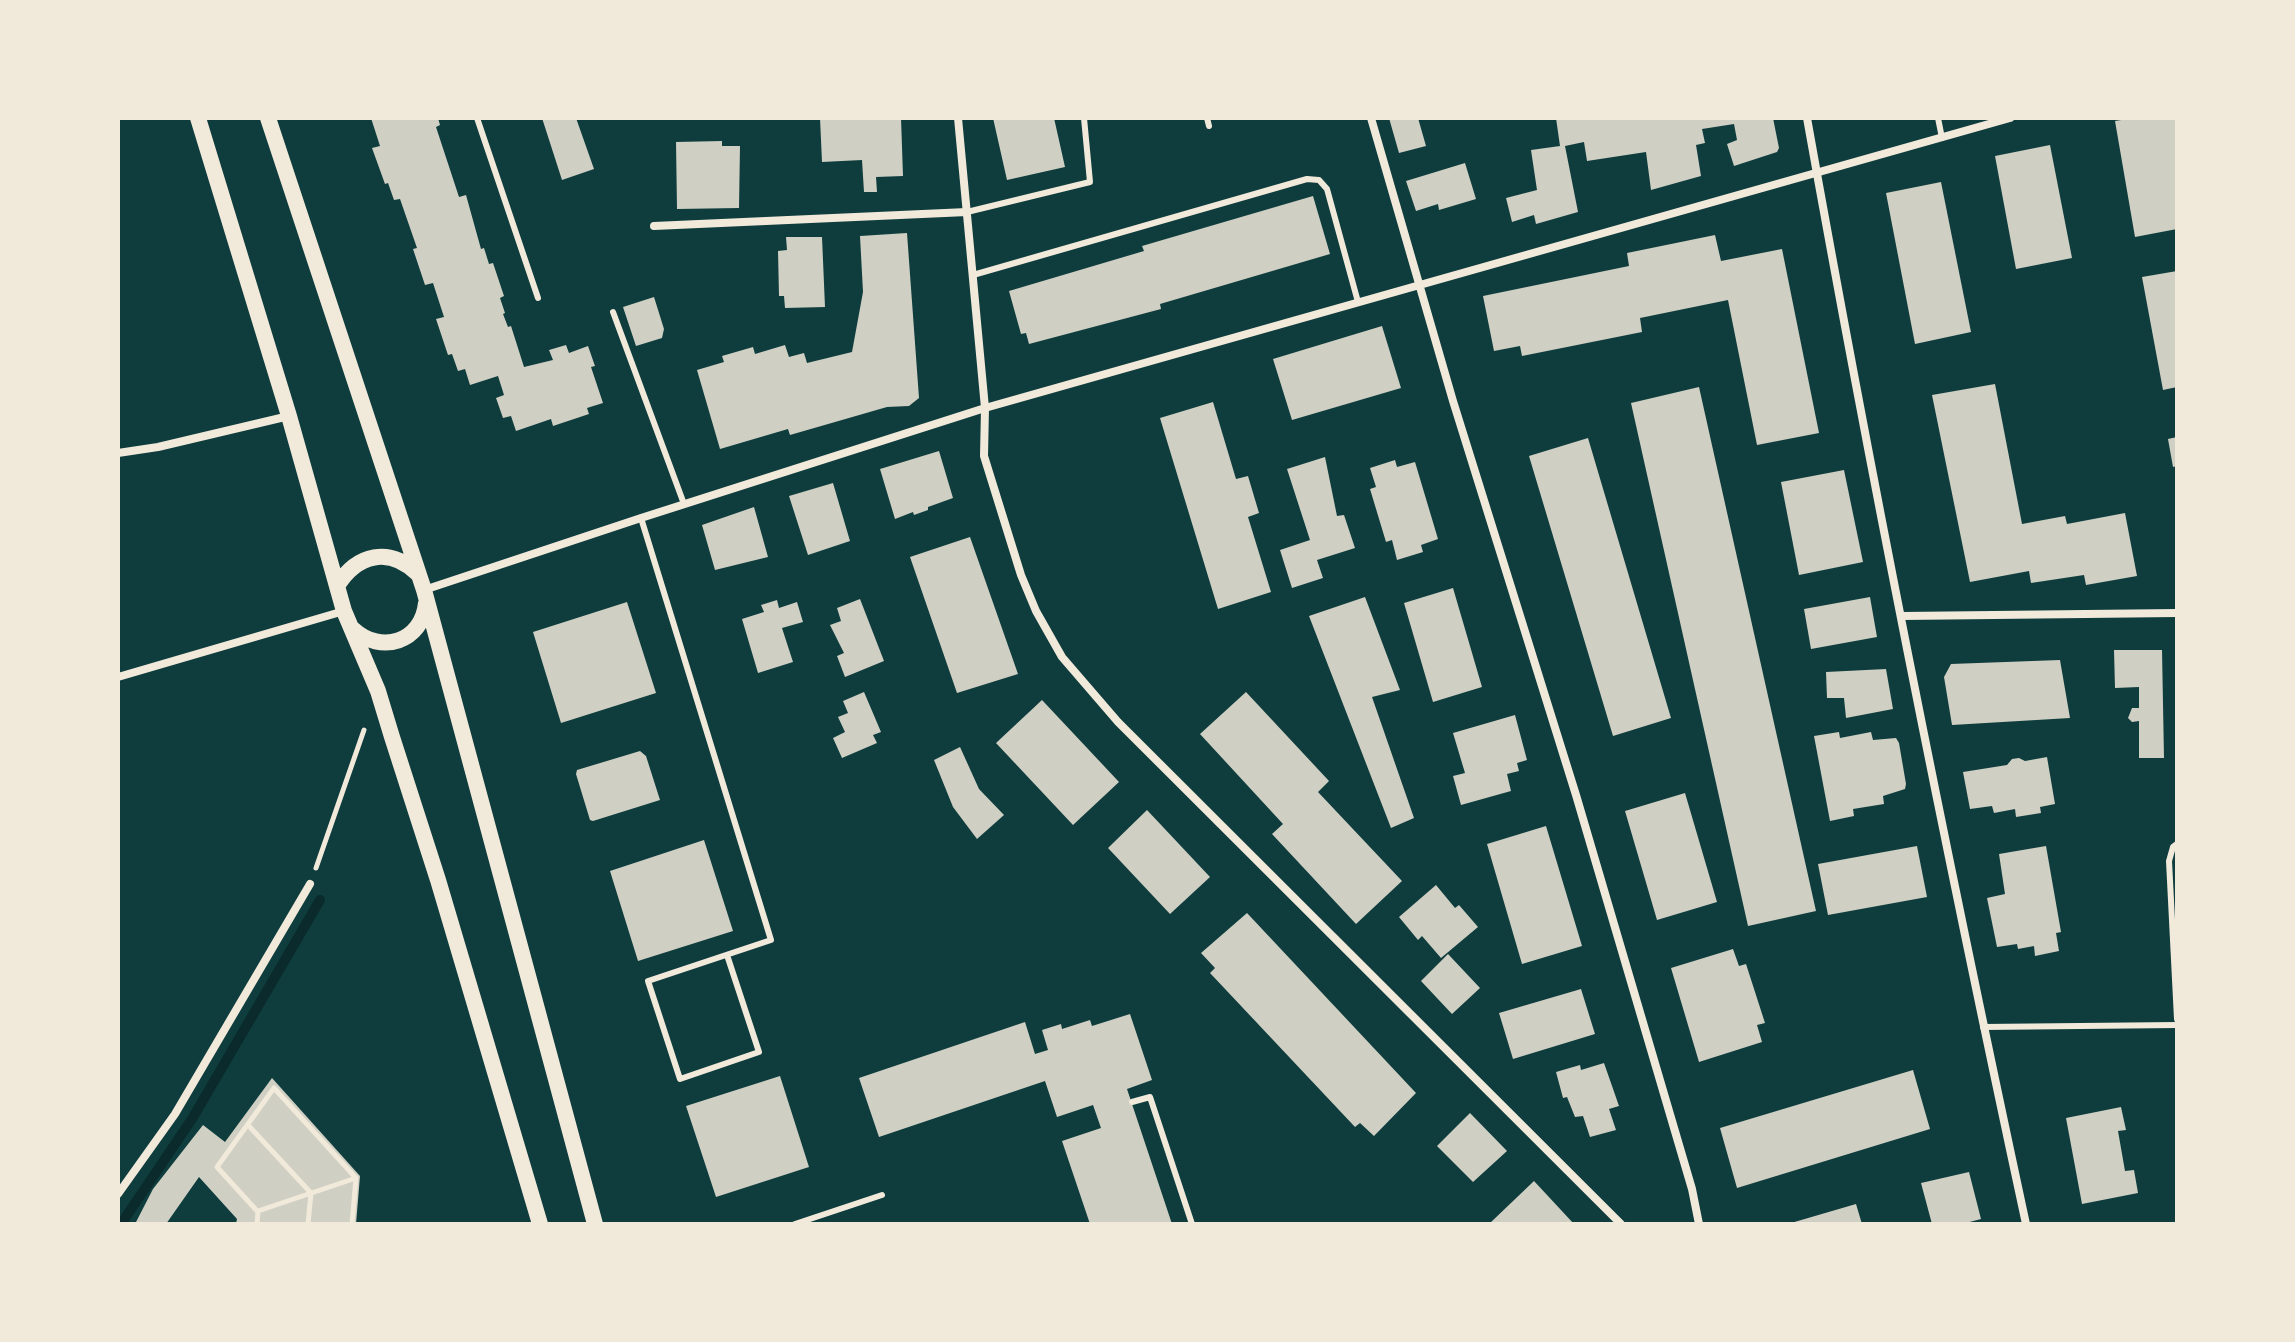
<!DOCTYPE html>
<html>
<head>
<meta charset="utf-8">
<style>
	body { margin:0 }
	#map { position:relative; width:2295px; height:1342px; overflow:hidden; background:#0f3d3e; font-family:Overpass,sans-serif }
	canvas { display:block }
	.frame { position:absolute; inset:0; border:120px solid #f1e9da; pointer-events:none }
</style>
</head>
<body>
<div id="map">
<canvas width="2295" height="1342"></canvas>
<div class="frame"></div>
</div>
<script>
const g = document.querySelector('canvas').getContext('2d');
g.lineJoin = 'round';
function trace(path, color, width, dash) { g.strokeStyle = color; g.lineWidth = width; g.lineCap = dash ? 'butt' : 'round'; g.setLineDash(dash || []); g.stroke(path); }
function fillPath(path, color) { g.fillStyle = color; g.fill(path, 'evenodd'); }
trace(new Path2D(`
	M 121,1224 L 192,1119 L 320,900`), '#0a2a2b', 10);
fillPath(new Path2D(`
	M 371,118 L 438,118 L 440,125 L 436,127 L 459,197 L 466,195 L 481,249 L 484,248 L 489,264 L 493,263 L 504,296 L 500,298 L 505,313 L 503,314 L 508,327 L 511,326 L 524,367 L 553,360 L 549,350 L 566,345 L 569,353 L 588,346 L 595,366 L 591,367 L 603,403 L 587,408 L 589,414 L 553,426 L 551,419 L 516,431 L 511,416 L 503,418 L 496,398 L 504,395 L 498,376 L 470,385 L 465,369 L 458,371 L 452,354 L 448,355 L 436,319 L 444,317 L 433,283 L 425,285 L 413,249 L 417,248 L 400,199 L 394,200 L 388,183 L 385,184 L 372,148 L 380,146 Z
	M 542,118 L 576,118 L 594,169 L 562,180 Z
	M 820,118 L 901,118 L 903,176 L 876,177 L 877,192 L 864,192 L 862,160 L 822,162 Z
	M 993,118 L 1054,118 L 1065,167 L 1007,180 Z
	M 1389,118 L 1418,118 L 1426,146 L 1399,153 Z
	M 1556,118 L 1759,118 L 1759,120 L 1773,118 L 1779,148 L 1777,152 L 1734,166 L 1727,144 L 1737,140 L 1734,124 L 1702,129 L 1705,143 L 1696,145 L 1701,176 L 1651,190 L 1646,152 L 1587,161 L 1584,142 L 1565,146 L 1578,212 L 1536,224 L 1534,215 L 1512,222 L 1506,198 L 1537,190 L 1531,150 L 1560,146 Z
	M 2134,118 L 2177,118 L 2177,229 L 2135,237 L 2115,121 Z
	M 722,141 L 722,146 L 740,146 L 739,208 L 677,209 L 676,142 Z
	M 2050,145 L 2072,258 L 2016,269 L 1995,156 Z
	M 1465,163 L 1476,199 L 1439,210 L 1438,204 L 1416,211 L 1406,181 Z
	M 1941,182 L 1971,332 L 1915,344 L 1886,193 Z
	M 1313,196 L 1330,254 L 1160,304 L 1161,309 L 1029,344 L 1026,333 L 1021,334 L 1009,291 L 1144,251 L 1142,246 Z
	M 907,233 L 919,398 L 909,406 L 887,407 L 790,435 L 788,429 L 720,449 L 697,370 L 724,362 L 722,356 L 753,347 L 755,354 L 785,345 L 789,357 L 804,353 L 807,363 L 852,352 L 863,292 L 860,236 Z
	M 1715,235 L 1721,261 L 1782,249 L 1819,433 L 1757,445 L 1728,300 L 1640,318 L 1642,332 L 1522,356 L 1520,346 L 1494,351 L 1483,296 L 1629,266 L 1627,253 Z
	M 786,237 L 822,237 L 825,307 L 785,308 L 784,296 L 779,296 L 778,251 L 787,250 Z
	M 2177,271 L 2177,387 L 2163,390 L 2142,277 Z
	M 654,297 L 664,329 L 662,338 L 636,346 L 623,307 Z
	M 1382,326 L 1401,388 L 1292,420 L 1273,359 Z
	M 1995,384 L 2022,524 L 2065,516 L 2067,524 L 2125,513 L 2137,576 L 2086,585 L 2084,575 L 2031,583 L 2029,571 L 1970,582 L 1932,395 Z
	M 1699,387 L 1816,911 L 1748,926 L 1631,403 Z
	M 1213,402 L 1236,479 L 1248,476 L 1259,513 L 1248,517 L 1271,592 L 1218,609 L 1160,418 Z
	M 2177,437 L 2177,466 L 2173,467 L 2168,439 Z
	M 1588,438 L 1671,718 L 1613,736 L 1529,456 Z
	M 939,451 L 953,498 L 928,507 L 928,510 L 914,515 L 913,512 L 895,519 L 880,469 Z
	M 1325,457 L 1337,516 L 1344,515 L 1355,548 L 1317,560 L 1323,578 L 1292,588 L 1280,550 L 1310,540 L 1287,469 Z
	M 1395,460 L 1397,467 L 1415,462 L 1438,539 L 1421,545 L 1423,552 L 1397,560 L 1392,540 L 1386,542 L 1370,489 L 1376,487 L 1370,468 Z
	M 1844,470 L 1863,562 L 1799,575 L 1781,482 Z
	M 833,483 L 850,541 L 808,555 L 789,496 Z
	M 754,507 L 768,557 L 715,570 L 702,525 Z
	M 970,537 L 1018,674 L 957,693 L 910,557 Z
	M 1453,588 L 1482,687 L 1433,702 L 1404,603 Z
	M 1365,597 L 1400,690 L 1372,697 L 1414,818 L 1391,828 L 1309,616 Z
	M 1870,597 L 1877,637 L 1811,649 L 1804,609 Z
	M 860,599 L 884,661 L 845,677 L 837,656 L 844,653 L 830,625 L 841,621 L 837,608 Z
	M 777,600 L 779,608 L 797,602 L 803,622 L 782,628 L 793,662 L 758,673 L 742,619 L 764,612 L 761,605 Z
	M 627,602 L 656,693 L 561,723 L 533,632 Z
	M 2114,650 L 2162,650 L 2164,758 L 2139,758 L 2139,721 L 2132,722 L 2128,718 L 2132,708 L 2139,708 L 2139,687 L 2115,688 Z
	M 2060,660 L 2070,718 L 1952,725 L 1944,677 L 1951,664 Z
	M 1886,669 L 1893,709 L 1846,718 L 1844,698 L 1827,698 L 1826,672 Z
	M 864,692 L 881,732 L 873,735 L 877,743 L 842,758 L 833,738 L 845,732 L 838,717 L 848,713 L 843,701 Z
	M 1246,692 L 1329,781 L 1318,792 L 1402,881 L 1356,924 L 1272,834 L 1283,824 L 1200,734 Z
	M 1042,700 L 1119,782 L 1073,825 L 996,743 Z
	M 1515,715 L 1527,760 L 1517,763 L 1519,771 L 1507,774 L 1511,791 L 1461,805 L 1453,776 L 1465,773 L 1453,733 Z
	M 1839,732 L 1840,738 L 1871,732 L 1873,740 L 1896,738 L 1899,743 L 1906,784 L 1905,789 L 1883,796 L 1884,804 L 1853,809 L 1854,816 L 1830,821 L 1814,736 Z
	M 960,747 L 979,789 L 1004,815 L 977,839 L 953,807 L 934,760 Z
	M 640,751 L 646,756 L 660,800 L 593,821 L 590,820 L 576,774 L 577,770 Z
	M 2047,757 L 2055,804 L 2040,807 L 2041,813 L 2016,817 L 2015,809 L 1994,813 L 1992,806 L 1970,809 L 1963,772 L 2007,765 L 2012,759 L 2019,758 L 2025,761 Z
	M 1685,793 L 1717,902 L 1657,920 L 1625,811 Z
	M 1147,810 L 1210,877 L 1170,914 L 1108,848 Z
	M 1546,826 L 1582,946 L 1522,964 L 1487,844 Z
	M 704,840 L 733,931 L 638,961 L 610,871 Z
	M 1917,846 L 1927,897 L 1828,915 L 1818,864 Z
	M 2046,846 L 2061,932 L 2056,933 L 2059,951 L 2035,956 L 2034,946 L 2018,949 L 2017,944 L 1997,947 L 1987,898 L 2005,894 L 1999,854 Z
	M 1436,885 L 1455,908 L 1459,905 L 1478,927 L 1441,958 L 1422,936 L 1418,940 L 1399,917 Z
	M 1247,913 L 1416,1093 L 1374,1136 L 1360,1123 L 1355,1127 L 1210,973 L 1215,968 L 1201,953 Z
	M 1733,949 L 1739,966 L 1746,964 L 1765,1023 L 1757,1025 L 1762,1042 L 1699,1062 L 1671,968 Z
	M 1448,954 L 1480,988 L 1452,1014 L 1421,981 Z
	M 1581,989 L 1595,1034 L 1513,1059 L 1499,1013 Z
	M 1130,1014 L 1152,1080 L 1127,1089 L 1172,1224 L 1090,1224 L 1062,1141 L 1101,1128 L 1093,1105 L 1057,1117 L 1045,1081 L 879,1137 L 859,1078 L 1025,1022 L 1035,1054 L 1048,1050 L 1042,1030 L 1061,1024 L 1062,1029 L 1090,1020 L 1092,1026 Z
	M 1604,1063 L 1619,1106 L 1609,1109 L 1616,1130 L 1590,1137 L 1583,1116 L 1575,1117 L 1567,1097 L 1563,1098 L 1556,1072 L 1580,1065 L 1581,1070 Z
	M 1913,1070 L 1930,1129 L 1737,1188 L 1720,1128 Z
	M 780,1076 L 809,1167 L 716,1197 L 686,1106 Z
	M 272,1078 L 360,1176 L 356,1224 L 236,1224 L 237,1219 L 199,1177 L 166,1224 L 135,1224 L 153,1189 L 203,1125 L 225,1142 Z
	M 2121,1107 L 2126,1130 L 2118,1131 L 2125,1171 L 2134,1170 L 2138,1193 L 2082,1204 L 2066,1118 Z
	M 1470,1113 L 1507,1151 L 1473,1182 L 1437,1146 Z
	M 1969,1172 L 1981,1219 L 1962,1224 L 1932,1224 L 1921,1183 Z
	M 1534,1181 L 1574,1224 L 1489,1224 Z
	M 1856,1204 L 1862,1224 L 1791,1224 L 1791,1223 Z`), '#cfcfc3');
trace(new Path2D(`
	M 316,868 L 364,730
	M 248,1125 L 311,1193 L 308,1224
	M 258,1211 L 356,1178
	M 257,1224 L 258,1212 L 217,1167 L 274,1088 L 356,1178 L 352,1224`), '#f1e9da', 5);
trace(new Path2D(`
	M 477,118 L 538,298
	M 1207,118 L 1209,126
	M 1938,118 L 1942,138
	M 967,212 L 1090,182 L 1084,118
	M 973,275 L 1307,179 L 1319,180 L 1327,189 L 1358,302
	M 613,312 L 684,504
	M 641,518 L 771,940 L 648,981 L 680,1079 L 759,1052 L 727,955
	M 2177,844 L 2173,847 L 2169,861 L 2177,1019
	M 1983,1027 L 2177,1025
	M 1132,1102 L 1150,1097 L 1192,1224
	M 795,1224 L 882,1195`), '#f1e9da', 6);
trace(new Path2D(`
	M 958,118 L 985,408 L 984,456 L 1021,575 L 1036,611 L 1062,657 L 1118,722 L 1621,1224
	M 1371,118 L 1453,401 L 1576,795 L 1692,1189 L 1699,1224
	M 1807,118 C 1873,488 1947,857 2026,1224
	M 654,226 L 967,212
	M 118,453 L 158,447 L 289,416
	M 424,590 L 641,518 L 985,408 L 2010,118
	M 1902,616 L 2177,613
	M 118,677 L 344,611
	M 118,1194 L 175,1114 L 310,884`), '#f1e9da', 8);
trace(new Path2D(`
	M 198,118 L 289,416 L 344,611 L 378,691 L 392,737 L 438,880 L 540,1224
	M 268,118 L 424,590 L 595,1224
	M 337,586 C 357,554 389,546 418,574
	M 353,629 C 381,655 422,642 426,603`), '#f1e9da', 16);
</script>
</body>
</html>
